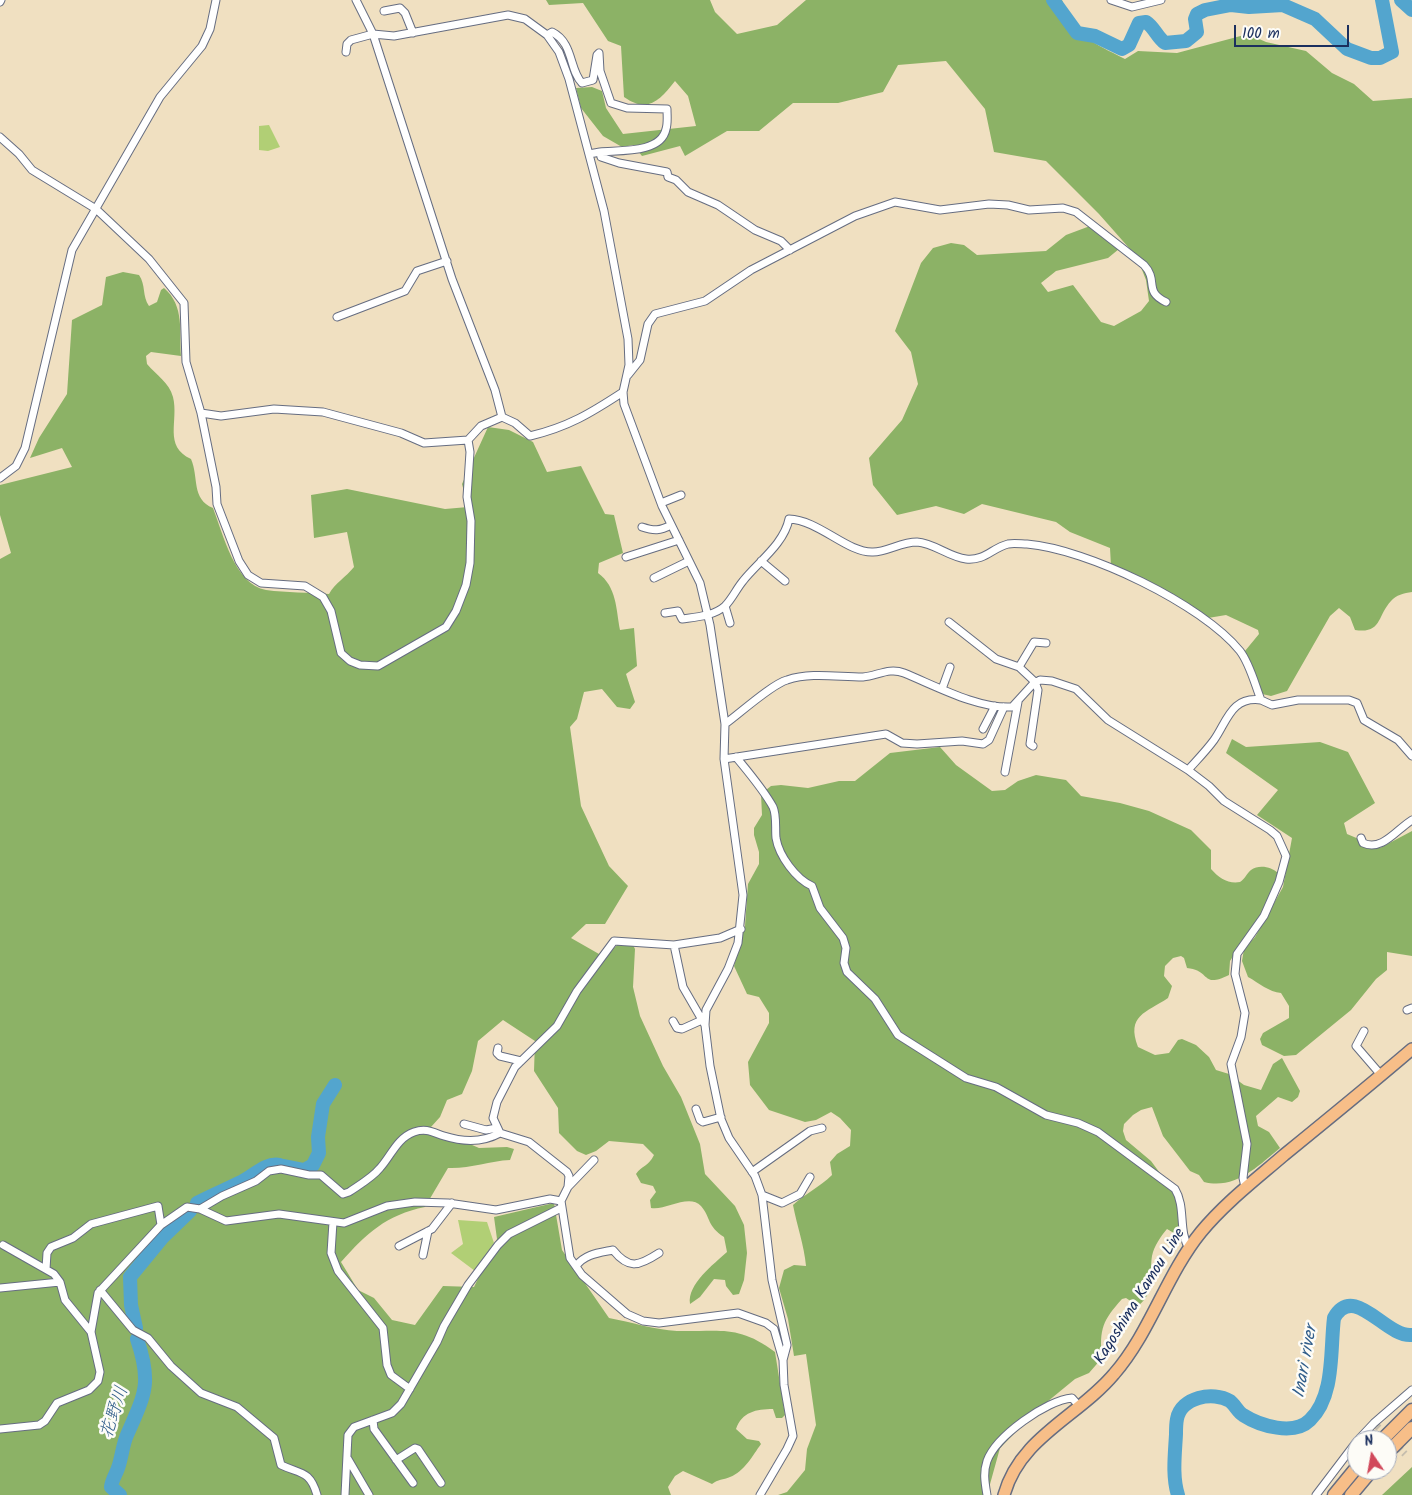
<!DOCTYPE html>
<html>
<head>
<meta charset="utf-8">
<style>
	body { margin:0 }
	#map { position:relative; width:1412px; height:1495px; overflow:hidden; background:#f0e0c1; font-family:Kalam,sans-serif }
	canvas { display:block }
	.north { position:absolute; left:1347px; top:1430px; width:50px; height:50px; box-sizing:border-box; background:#fdfcf7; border:1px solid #a3aaba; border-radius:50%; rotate:348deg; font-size:14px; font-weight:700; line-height:20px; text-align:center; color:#1b2f5e }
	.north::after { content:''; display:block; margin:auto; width:18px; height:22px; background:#d1495b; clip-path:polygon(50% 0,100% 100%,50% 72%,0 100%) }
	.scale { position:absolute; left:1234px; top:25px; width:115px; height:22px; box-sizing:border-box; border:2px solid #1b2f5e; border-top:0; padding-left:6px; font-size:15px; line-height:18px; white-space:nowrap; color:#1b2f5e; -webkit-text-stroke:4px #fdfcf7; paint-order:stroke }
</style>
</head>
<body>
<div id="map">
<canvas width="1412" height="1495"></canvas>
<div class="north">N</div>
<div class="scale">100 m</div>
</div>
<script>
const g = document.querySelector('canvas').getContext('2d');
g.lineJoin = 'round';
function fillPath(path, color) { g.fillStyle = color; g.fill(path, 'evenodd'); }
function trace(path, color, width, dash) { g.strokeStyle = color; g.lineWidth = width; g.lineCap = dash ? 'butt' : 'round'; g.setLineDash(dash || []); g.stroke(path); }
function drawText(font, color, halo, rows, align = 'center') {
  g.font = font + ' Kalam,"Klee One",sans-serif'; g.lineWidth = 5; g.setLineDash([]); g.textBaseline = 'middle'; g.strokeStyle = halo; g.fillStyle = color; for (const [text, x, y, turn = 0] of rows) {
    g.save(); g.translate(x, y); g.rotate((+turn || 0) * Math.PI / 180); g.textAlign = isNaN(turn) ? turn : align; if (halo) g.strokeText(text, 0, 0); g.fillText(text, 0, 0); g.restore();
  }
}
fillPath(new Path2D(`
	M 269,125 L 280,147 L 268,151 L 259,150 L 259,126 Z
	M 458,1220 L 487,1222 L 494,1243 L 475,1271 L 451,1253 L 463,1244 Z`), '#b1cf75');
fillPath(new Path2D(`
	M 546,0 L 710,0 L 715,12 L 737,34 L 777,25 L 806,0 L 1062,0 C 1074,37 1092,42 1125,59 L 1138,51 L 1177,53 L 1248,34 L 1266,42 L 1306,51 L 1332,73 L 1354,84 L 1373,101 L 1412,98 L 1412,592 C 1404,593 1396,595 1391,601 C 1377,616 1382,634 1355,630 L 1350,617 L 1339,608 L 1330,616 L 1287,691 L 1271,696 L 1262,694 L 1245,655 L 1245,651 L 1259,634 L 1258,630 L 1226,615 L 1208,618 L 1111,566 L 1110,548 L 1070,532 L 1056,522 L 982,504 L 964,514 L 936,506 L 897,515 L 873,485 L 869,458 L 902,420 L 918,384 L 911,352 L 895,331 L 921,263 L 933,248 L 951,243 L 964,245 L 977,255 L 1046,251 L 1066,235 L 1090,226 L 1119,249 L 1108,258 L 1056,271 L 1041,283 L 1048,292 L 1073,285 L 1101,322 L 1114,326 L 1141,311 L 1149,301 L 1146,280 L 1137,257 L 1099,214 L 1046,161 L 994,152 L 985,109 L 946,61 L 898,65 L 883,92 L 838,103 L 793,103 L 759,131 L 727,131 L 685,156 L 680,146 L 642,156 L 633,145 L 622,147 L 603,136 L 581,108 L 576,88 L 592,87 L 602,91 L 606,108 L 623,134 L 696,126 L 688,96 L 675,81 C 660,100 648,114 624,97 L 621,46 L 608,41 L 583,3 L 549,5 Z
	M 123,272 L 139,275 C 146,285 142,296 149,306 L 157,302 L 161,290 L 164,288 C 185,306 179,332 181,356 L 151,352 L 146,356 L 147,364 C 157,376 169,382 173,397 C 179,421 163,446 191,459 C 199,477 191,499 213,508 C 223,534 235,585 266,590 C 287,593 308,592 329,594 C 335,583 346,577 354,567 L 347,532 L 314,538 L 311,495 L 347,489 L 445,509 L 468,507 L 462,484 L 488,427 L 509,430 L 533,442 L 547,472 L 581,466 L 605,514 L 614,515 L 623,553 L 599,563 L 598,573 C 617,587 616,609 620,630 L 634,628 L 637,666 L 626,674 L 635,702 L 630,709 L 617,707 L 602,689 L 584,692 L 577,719 L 570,727 L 581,806 L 609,866 L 628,886 L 605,924 L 586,924 L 571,938 L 599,954 L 606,957 L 618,944 L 633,945 L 635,949 L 633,987 L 640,1016 L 663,1066 L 681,1097 L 700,1144 L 705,1174 L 735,1206 L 744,1225 L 747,1253 L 744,1280 L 739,1294 L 733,1295 L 726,1286 L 725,1280 L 714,1279 L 700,1297 L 690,1304 C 687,1284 714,1264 727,1252 L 724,1237 C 707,1226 711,1218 701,1206 C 689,1193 665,1211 651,1208 L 650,1200 L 656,1192 L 653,1186 L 641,1183 L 636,1174 C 642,1165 648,1167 654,1155 L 643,1144 L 609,1141 L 596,1151 L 586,1155 L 577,1151 L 559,1133 L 558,1108 L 534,1071 L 535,1041 L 503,1020 L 478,1041 L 472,1071 L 462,1094 L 447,1100 L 440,1117 L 431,1127 L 479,1148 L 507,1147 L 514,1149 L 510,1160 C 489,1161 469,1169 448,1168 L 425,1207 C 386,1215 367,1233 341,1262 L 358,1290 L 374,1298 L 392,1320 L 415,1325 L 443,1286 L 474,1287 L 497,1239 L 494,1217 L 554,1203 L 562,1250 L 609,1318 C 631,1322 655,1330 677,1331 C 719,1332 738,1324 775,1352 L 785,1415 L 782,1418 L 776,1418 L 773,1409 C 756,1409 742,1412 736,1429 L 747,1439 L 759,1441 L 761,1444 C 753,1455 744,1472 730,1477 C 723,1480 718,1479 712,1484 L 683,1471 L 675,1476 L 668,1487 L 671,1495 L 0,1495 L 0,559 L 11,553 L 0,515 L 0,485 L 72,467 L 62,448 L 30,458 L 39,438 L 67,394 L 72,320 L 102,305 L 106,277 Z
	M 1232,739 L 1246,747 L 1320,742 L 1348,752 L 1375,803 L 1344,823 L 1347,834 L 1380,848 L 1412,831 L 1412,956 L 1387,952 L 1387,970 L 1376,979 L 1351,1010 L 1296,1055 L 1284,1056 L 1262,1045 L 1260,1039 L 1263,1033 L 1289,1018 L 1289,1006 L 1281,993 C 1269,992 1259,983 1248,977 L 1242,961 L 1244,949 L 1255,937 L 1283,887 L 1292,838 L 1257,815 L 1278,790 L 1226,753 Z
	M 940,747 L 956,765 L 992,791 L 1005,790 L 1018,781 L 1036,775 L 1066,780 L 1081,796 L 1120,803 L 1149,811 L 1191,830 L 1211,850 L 1211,869 C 1219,878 1228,884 1240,882 C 1245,879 1247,873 1251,870 C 1259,864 1272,867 1278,873 L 1265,908 L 1230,961 L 1229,975 C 1201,989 1211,970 1187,968 L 1184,958 L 1181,956 L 1173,958 L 1165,966 L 1164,976 L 1172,986 L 1168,998 C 1146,1013 1126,1015 1138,1047 L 1155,1055 L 1169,1053 L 1178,1040 L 1182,1039 L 1196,1045 L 1209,1057 L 1216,1070 L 1229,1074 L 1244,1085 L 1261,1090 L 1273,1064 L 1282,1058 L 1300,1091 L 1298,1097 L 1292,1102 L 1278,1097 L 1256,1116 L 1258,1126 L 1269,1132 L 1280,1148 C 1258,1166 1235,1190 1204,1182 L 1199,1175 L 1190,1171 L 1163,1136 L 1152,1107 L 1141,1110 L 1133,1115 L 1124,1124 L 1123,1131 L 1126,1140 L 1151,1161 L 1177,1196 L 1181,1231 L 1179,1236 L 1167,1229 C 1161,1236 1154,1246 1152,1256 C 1149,1275 1156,1292 1138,1306 L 1126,1298 L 1122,1299 C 1103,1320 1099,1329 1102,1358 L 1089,1373 L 1075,1379 L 1036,1411 L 1000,1448 L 987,1495 L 778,1495 L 787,1492 L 805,1470 L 807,1449 L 816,1425 L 806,1354 L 794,1356 L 788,1319 L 779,1288 L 784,1270 L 794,1265 L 806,1266 C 804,1245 797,1226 793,1205 C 806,1193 820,1187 832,1175 L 830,1162 L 837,1154 L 850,1146 L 851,1130 L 840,1118 L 831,1112 L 816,1120 L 805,1122 L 769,1110 L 750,1085 L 748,1062 L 769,1023 L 769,1013 L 759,997 L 747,994 L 734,966 L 745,926 L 748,884 L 759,864 L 759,852 L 754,835 L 754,828 L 762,815 L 761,794 L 771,786 L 781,785 L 808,788 L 839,781 L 855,781 L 890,753 Z
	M 1412,1467 L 1412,1495 L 1382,1495 Z`), '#8cb266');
trace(new Path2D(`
	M 1053,0 L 1077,33 L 1095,36 L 1122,49 L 1129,45 L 1139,23 L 1146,22 C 1154,27 1157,37 1165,43 L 1186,41 L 1197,32 L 1195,19 L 1197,14 L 1205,10 L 1231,5 L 1249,7 L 1283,5 L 1315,19 L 1347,49 L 1371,58 L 1380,58 L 1392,52 L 1382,0
	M 1401,0 L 1412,10
	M 284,1166 L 304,1170 L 313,1165 L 319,1153 L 318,1137 L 323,1104 L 335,1085
	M 197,1203 C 212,1195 227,1189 241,1182 C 254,1176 265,1162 280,1165
	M 136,1328 L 131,1305 L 130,1277 L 162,1238 L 190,1211
	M 120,1495 L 111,1487 C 112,1479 117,1473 119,1465 C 122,1455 123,1444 127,1435 C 145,1394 152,1383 137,1339
	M 1178,1495 C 1172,1476 1175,1454 1176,1434 C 1176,1430 1176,1424 1177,1419 C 1181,1397 1213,1391 1230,1401 C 1235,1405 1238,1412 1243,1415 C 1260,1426 1294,1436 1310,1420 C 1335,1396 1330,1350 1334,1318 C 1354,1282 1386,1338 1412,1335`), '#53a5ce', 14);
trace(new Path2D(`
	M 1374,1423 L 1405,1454`), '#c5bdad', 7, [7, 3.5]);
const street = new Path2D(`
	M 356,0 L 373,34 L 452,279 L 495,390 L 502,417
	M 1111,0 L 1132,7 L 1161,0
	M 0,2 L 1,0
	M 384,11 L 400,8 L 405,13 L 413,33
	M 547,35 L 552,32 C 574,43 569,70 582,83 L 593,80 L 597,55 L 599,53 L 600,71 L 611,103 L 627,108 L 667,109 C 667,116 668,123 666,129 C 661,154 618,150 600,152
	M 346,52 L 347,44 L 351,40 L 373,34 L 394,36 L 508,15 L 525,19 L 547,35 L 559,52 L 569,79 L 604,211 L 628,339 L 629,365 L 623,392 L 624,404 L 662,506 L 700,583 L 710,625 L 725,724 L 724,759 L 743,895 L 738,943 L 728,969 L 706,1010 L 705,1025 L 710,1066 L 721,1119 L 729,1138 L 755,1176 L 762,1195 L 772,1280 L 787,1345 L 783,1360
	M 0,137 L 19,154 L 32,170 L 96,209 L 149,259 L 184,303 L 186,362 L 201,413 L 216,487 L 217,504 L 239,561 L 248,575 L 261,583 L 305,586 L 323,597 L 331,611 L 341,653 L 350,661 L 360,665 L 378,666 L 446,627 L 456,611 L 466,585 L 470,563 L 471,521 L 467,497 L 470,452 L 468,440
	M 589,154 L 600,152 L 601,157 L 619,163 L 667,172 L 668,177 L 676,180 L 688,192 L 718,205 L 755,230 L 781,241 L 790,250
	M 337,317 L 405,291 L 417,271 L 447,261
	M 628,375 L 640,360 L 648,324 L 655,314 L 705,301 L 751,270 L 855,216 L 895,202 L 940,210 L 989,204 L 1008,205 L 1029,210 L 1063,208 L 1076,212 L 1144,265 C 1159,281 1143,291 1166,302
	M 201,413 L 221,416 L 274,409 L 323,412 L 401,433 L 424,443 L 468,440 L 481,426 L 502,417 L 515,423 L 530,436 C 568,427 591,413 623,392
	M 0,478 L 16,466 L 25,448 L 72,250 L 160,97 L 202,46 L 210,29 L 216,0
	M 661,503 L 681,495
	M 642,527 C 654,531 660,531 671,525
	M 626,557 L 679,540
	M 761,561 L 785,581
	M 654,578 L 689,561
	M 725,606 L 730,623
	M 665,613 L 678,611 L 682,619 C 696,617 714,616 725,606 C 732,599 737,588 743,581 C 758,562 784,544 789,519 C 819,520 847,553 873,552 C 887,552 901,542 917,542 C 934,543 949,557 966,559 C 985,561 992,548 1008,544 C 1013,543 1022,544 1027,544 C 1087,549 1202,604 1240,651 C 1250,664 1255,685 1261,700 L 1272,705 L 1298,700 L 1349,700 L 1357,703 L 1364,720 L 1398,740 L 1412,756
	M 949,622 L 996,659 L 1019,667 L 1035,682 L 1038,690 L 1030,744 L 1033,746
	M 1019,667 L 1034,642 L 1046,643
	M 942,689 L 950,667
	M 725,724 C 739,714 772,684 787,680 C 811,672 837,677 863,677 C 877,676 889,667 904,673 C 936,686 978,709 1012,707 L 1033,684 L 1040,680 L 1052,681 L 1076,689 L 1108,720 L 1188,770 L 1209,786 L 1224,801 L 1270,830 L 1277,836 L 1282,847 L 1286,856 L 1279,882 L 1264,916 L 1237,954 L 1235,974 L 1245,1013 L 1241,1037 L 1231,1064 L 1247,1144 L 1243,1178 L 1245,1187
	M 983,729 L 995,706
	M 736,757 C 749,773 763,789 773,807 C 777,816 775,828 776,838 C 779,856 796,879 812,886 L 820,908 L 843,938 L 846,948 L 844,963 L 847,972 L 875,999 L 898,1035 L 966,1078 L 996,1087 L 1046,1115 L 1078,1123 L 1098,1132 L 1175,1189 C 1186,1207 1178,1230 1189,1249
	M 724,759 L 886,734 L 902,743 L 917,744 L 962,741 L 983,744 L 989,740 L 1004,707
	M 1188,770 C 1197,760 1206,751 1214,740 C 1227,722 1231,696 1261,700
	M 1005,772 L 1018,702
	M 1361,838 L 1363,843 C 1382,852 1397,829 1412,820
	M 674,945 L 683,987 L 705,1025
	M 1407,1010 L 1412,1008
	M 673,1021 L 677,1028 L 682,1029 L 702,1020
	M 1364,1031 L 1356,1046 L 1381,1075
	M 498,1048 L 497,1053 L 500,1056 L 521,1061
	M 696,1109 L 700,1120 L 703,1122 L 721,1117
	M 464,1124 L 486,1130 L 497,1128
	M 500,1133 L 493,1118 L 497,1102 L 515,1067 L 557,1026 L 577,991 L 614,941 L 674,945 L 720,938 L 741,929
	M 752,1172 L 810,1131 L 822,1128
	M 568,1187 L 594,1160
	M 762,1195 L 782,1203 L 800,1194 L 810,1177
	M 200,1209 L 226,1221 L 279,1214 L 344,1223 L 387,1206 L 415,1202 L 448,1203 L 496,1210 L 550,1199 L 561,1201
	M 333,1222 L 331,1253 L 338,1271 L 383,1328 L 387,1365 L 391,1375 L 410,1389
	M 3,1245 L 54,1274 L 60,1282
	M 399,1246 L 432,1229 L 452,1203
	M 423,1255 L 428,1231
	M 576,1266 C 585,1254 598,1253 613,1250 C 629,1270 639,1266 659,1253
	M 46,1269 L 47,1253 L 51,1247 L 73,1238 L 91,1224 L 158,1206 L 161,1225
	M 0,1288 L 60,1282 L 65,1300 L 91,1332
	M 100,1290 L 133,1330 L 148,1338 L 171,1366 L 201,1393 L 237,1407 L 274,1438 L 281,1465 C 300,1474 310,1470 317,1495
	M 373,1420 L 374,1429 L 413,1483
	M 0,1429 L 39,1425 L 45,1421 L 57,1403 L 89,1390 L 98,1381 L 100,1372 L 91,1332 L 98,1293 L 161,1225 L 187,1207 L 200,1209 L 222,1196 L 256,1181 L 269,1171 L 281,1169 L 309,1175 L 321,1175 L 343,1194 L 349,1192 C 359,1185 372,1178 380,1168 C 391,1156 397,1138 414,1132 C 426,1128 432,1132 444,1136 C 463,1142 482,1143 500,1133 L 529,1142 L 567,1172 L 569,1176 L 568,1187 L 561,1201 L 570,1258 L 582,1275 L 627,1314 L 643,1321 L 659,1323 L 738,1313 L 766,1323 L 774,1329 L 783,1360 L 784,1385 L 793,1436 L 787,1449 L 760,1495
	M 1358,1440 L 1374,1423 L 1412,1390
	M 348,1459 L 369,1495
	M 396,1460 L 415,1448 L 418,1449 L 441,1483
	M 345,1495 L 348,1435 L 354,1427 L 392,1413 L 401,1404 L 437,1342 L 444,1326 L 468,1285 L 498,1245 L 509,1234 L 561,1208
	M 987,1495 C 985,1483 983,1473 987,1461 C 996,1436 1047,1400 1072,1398 L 1080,1407
	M 1316,1495 L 1357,1441`);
const primary = new Path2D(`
	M 1004,1495 C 1020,1437 1078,1417 1114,1374 C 1150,1333 1166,1275 1201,1232 C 1225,1203 1255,1180 1284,1155 C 1327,1120 1370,1085 1412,1049`);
const highway = new Path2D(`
	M 1382,1440 L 1412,1410
	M 1387,1453 L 1412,1428
	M 1334,1495 L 1357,1467
	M 1351,1495 L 1372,1470`);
trace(street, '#666d81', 9);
trace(primary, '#666d81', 14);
trace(highway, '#666d81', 15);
trace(street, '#fff', 7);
trace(primary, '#f7be88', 11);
trace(highway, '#f7be88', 12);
drawText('16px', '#1b2f5e', '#fdfcf7', [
	["Kagoshima Kamou Line",1141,1297,-58]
]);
drawText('italic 18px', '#315e8b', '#fdfcf7', [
	["Inari river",1307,1362,-80],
	["花野川",116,1413,-72]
]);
</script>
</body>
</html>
